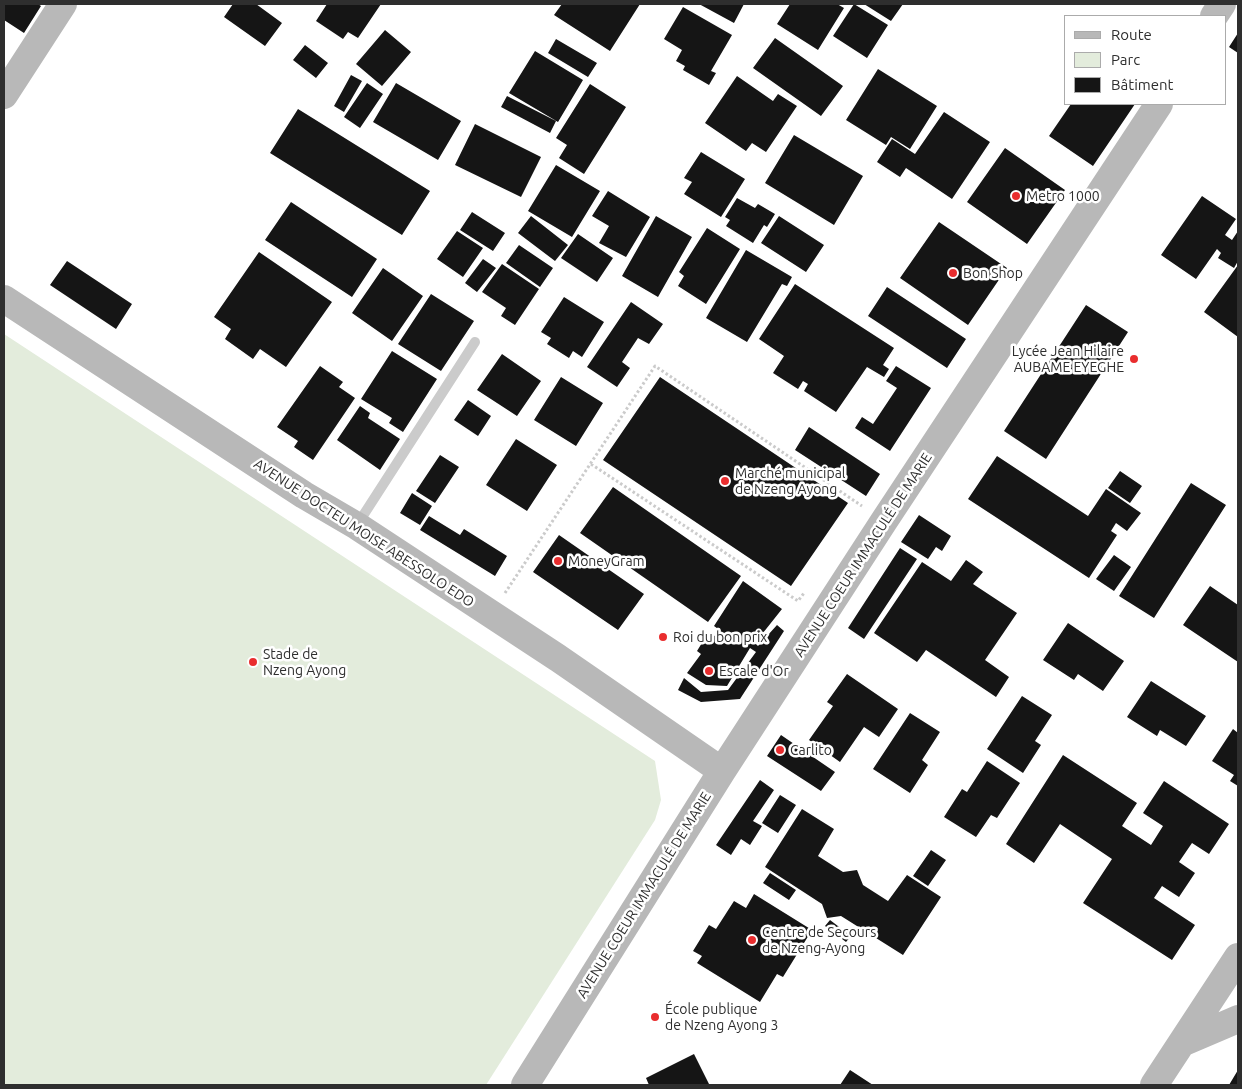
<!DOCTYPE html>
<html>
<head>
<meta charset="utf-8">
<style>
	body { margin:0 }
	#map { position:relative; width:1242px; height:1089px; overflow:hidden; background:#fff; font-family:Ubuntu,sans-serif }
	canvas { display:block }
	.frame { position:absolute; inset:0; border:5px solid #2e2e2e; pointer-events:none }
	.legend { position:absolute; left:1064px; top:15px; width:162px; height:90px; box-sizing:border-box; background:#fff; border:1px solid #ababab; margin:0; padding:6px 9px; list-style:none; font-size:15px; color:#2e2e2e }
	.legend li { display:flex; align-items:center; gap:10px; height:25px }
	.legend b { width:25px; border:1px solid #ababab }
</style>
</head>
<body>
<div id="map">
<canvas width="1242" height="1089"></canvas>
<div class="frame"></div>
<ul class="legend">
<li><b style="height:6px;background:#b8b8b8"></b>Route</li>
<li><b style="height:14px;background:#e3ecdc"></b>Parc</li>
<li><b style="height:14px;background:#151515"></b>Bâtiment</li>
</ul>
</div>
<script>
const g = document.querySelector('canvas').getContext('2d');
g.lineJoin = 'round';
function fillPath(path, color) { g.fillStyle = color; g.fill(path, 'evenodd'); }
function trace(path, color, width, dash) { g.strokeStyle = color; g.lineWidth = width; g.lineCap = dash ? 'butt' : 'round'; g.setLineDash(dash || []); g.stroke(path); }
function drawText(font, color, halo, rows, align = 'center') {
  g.font = font + ' Ubuntu,sans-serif'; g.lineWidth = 5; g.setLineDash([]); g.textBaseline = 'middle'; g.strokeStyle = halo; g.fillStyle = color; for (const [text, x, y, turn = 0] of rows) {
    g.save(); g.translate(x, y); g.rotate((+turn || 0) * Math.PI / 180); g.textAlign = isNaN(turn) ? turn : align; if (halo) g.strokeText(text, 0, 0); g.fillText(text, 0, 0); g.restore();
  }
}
fillPath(new Path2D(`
	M 4,334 L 655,761 L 661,800 L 655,820 L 486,1085 L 4,1085 Z`), '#e3ecdc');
fillPath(new Path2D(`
	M 4,4 L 38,4 L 41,6 L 24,33 L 4,20 Z
	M 233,4 L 256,4 L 282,23 L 265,46 L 224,17 Z
	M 327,4 L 381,4 L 358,38 L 348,32 L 343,39 L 316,21 Z
	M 562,4 L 640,4 L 610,51 L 554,15 Z
	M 699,4 L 744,4 L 734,23 Z
	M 790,4 L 837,4 L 844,8 L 818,50 L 777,24 Z
	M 854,4 L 888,25 L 867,58 L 833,36 Z
	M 864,4 L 903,4 L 891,21 Z
	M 683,7 L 732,35 L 711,71 L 716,73 L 709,85 L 683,70 L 685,66 L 676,61 L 682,50 L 664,39 Z
	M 385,30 L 411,52 L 382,86 L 356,64 Z
	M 1238,33 L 1238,53 L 1229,47 Z
	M 775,38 L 843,86 L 821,116 L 753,68 Z
	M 556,39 L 597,63 L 588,77 L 548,53 Z
	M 305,45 L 328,63 L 316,78 L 293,60 Z
	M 535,51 L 583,80 L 558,122 L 509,93 Z
	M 878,69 L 937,106 L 910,149 L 891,137 L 886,145 L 846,120 Z
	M 351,75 L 362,81 L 344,112 L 334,106 Z
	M 737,76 L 773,101 L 778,94 L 797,106 L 766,152 L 752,143 L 746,151 L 705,123 Z
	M 367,83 L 383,94 L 360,128 L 344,117 Z
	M 396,83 L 461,121 L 438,160 L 373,122 Z
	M 590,84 L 626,107 L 584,174 L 559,158 L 567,145 L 556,138 Z
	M 507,96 L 556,121 L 550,133 L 501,107 Z
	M 1071,104 L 1135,104 L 1093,166 L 1049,136 Z
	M 298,109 L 430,191 L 402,235 L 270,153 Z
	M 944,112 L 990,142 L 952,199 L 906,168 L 900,177 L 877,162 L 892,139 L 915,154 Z
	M 475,124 L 541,157 L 521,197 L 455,165 Z
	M 794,135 L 863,176 L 834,225 L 765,183 Z
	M 1005,148 L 1065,190 L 1027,244 L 967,202 Z
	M 701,152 L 745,179 L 721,217 L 684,194 L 692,182 L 684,178 Z
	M 556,165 L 600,191 L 572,237 L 528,211 Z
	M 608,191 L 650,217 L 626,257 L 599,243 L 609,226 L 592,216 Z
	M 1202,196 L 1236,219 L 1225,235 L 1232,240 L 1238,231 L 1238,261 L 1234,268 L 1218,258 L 1221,253 L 1217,249 L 1196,279 L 1161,255 Z
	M 737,198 L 755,208 L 758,204 L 775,214 L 767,227 L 764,225 L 753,243 L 726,226 L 730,220 L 725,217 Z
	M 291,202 L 377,259 L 352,297 L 265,240 Z
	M 472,212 L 505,233 L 493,251 L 460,230 Z
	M 531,216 L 568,245 L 555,261 L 518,233 Z
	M 656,216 L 692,237 L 658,297 L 622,276 Z
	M 779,216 L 824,245 L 806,272 L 761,243 Z
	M 939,222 L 1007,268 L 968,325 L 900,278 Z
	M 707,228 L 740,249 L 706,304 L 678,286 L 684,276 L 679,272 Z
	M 457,231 L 483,248 L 463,277 L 437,259 Z
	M 578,234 L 613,258 L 597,282 L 561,258 Z
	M 519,245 L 553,268 L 540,287 L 506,263 Z
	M 746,250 L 792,277 L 787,286 L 782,284 L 747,342 L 706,318 Z
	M 259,252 L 332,302 L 286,367 L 260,349 L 253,359 L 225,339 L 231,329 L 214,317 Z
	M 483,259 L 496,268 L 477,292 L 465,283 Z
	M 67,261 L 132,304 L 116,329 L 50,285 Z
	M 502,264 L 539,289 L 515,325 L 501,316 L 506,308 L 482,292 Z
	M 1238,265 L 1238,337 L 1204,312 Z
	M 383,268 L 423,296 L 392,341 L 352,313 Z
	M 795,284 L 894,348 L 883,365 L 889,369 L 884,377 L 867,367 L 836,412 L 804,391 L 808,384 L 803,381 L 798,389 L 773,373 L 784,356 L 759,339 Z
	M 887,287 L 966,339 L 947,368 L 868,316 Z
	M 431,294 L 474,321 L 441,371 L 398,344 Z
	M 564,297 L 604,322 L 582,357 L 573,351 L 569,358 L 547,344 L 551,338 L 541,332 Z
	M 631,302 L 663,324 L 649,344 L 638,338 L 622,362 L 630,368 L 617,387 L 587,367 Z
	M 1086,305 L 1128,332 L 1046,459 L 1004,431 Z
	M 392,351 L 437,379 L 403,432 L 389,423 L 392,418 L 361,399 Z
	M 502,354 L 541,381 L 517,416 L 477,390 Z
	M 320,366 L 343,382 L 339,387 L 355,398 L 313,460 L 294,447 L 298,441 L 277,427 Z
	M 896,366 L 931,388 L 890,451 L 855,428 L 862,417 L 873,424 L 897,388 L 886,381 Z
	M 561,377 L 603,403 L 576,446 L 534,420 Z
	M 660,377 L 848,503 L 791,586 L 603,460 Z
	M 468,400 L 491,416 L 478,436 L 454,420 Z
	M 360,406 L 370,413 L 368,418 L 400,439 L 380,470 L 337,440 Z
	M 809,427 L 880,474 L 866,496 L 795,450 Z
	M 516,439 L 557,465 L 527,511 L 486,485 Z
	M 440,455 L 459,467 L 435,503 L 416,491 Z
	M 997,456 L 1088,516 L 1106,489 L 1141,513 L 1127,531 L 1116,523 L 1111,531 L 1117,535 L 1089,578 L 968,499 Z
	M 1120,471 L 1142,486 L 1130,503 L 1108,488 Z
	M 1191,483 L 1226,505 L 1154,618 L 1119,596 Z
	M 613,487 L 741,576 L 708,622 L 580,533 Z
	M 412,493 L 432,506 L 420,525 L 400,513 Z
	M 919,515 L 951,536 L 942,551 L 936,547 L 928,559 L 901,542 Z
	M 429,516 L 460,535 L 464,529 L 507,556 L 495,576 L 420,530 Z
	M 559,535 L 644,594 L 618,630 L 533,572 Z
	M 900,548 L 917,559 L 864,639 L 848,628 Z
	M 1114,555 L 1131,567 L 1114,591 L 1096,579 Z
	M 966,560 L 983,572 L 973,584 L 1017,613 L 985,660 L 1009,677 L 996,697 L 926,650 L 917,662 L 874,633 L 922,562 L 951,581 Z
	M 743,581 L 782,609 L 755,643 L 758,646 L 777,625 L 784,631 L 740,699 L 701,702 L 678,690 L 684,678 L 701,692 L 728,690 L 756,652 L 750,648 L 727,686 L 706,685 L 687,673 L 701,654 L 697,651 L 708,633 L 715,636 L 721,631 L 714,626 Z
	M 1210,586 L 1238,605 L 1238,662 L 1183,625 Z
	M 1068,623 L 1124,661 L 1103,691 L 1078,674 L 1074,680 L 1043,660 Z
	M 847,674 L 898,709 L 879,737 L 864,727 L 840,762 L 809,740 L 833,706 L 827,702 Z
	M 1151,681 L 1206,716 L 1186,746 L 1160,730 L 1157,736 L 1127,717 Z
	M 1022,696 L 1052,715 L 1035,741 L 1041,745 L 1023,773 L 987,749 Z
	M 910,713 L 940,732 L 922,760 L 928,765 L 910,793 L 873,769 Z
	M 1233,729 L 1238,733 L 1238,786 L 1230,781 L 1234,775 L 1212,761 Z
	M 781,735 L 835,772 L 821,791 L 767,756 Z
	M 1063,755 L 1137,803 L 1122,826 L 1151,845 L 1163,826 L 1143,813 L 1164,781 L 1229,824 L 1209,854 L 1192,843 L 1179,862 L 1195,873 L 1179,897 L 1162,886 L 1154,898 L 1195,925 L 1172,960 L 1083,903 L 1112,859 L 1060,824 L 1034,863 L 1006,844 Z
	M 987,761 L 1020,783 L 997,818 L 991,815 L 976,837 L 944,817 L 962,789 L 967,792 Z
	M 760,780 L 774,790 L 753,821 L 762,826 L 750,845 L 741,839 L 731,855 L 716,845 Z
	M 780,795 L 796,805 L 778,833 L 762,823 Z
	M 802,809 L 834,829 L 818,856 L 843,872 L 857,870 L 863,885 L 888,901 L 907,875 L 941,897 L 903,955 L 841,916 L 827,918 L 822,904 L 765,867 Z
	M 931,850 L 946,860 L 928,886 L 913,876 Z
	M 770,873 L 796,890 L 789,900 L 763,883 Z
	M 754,894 L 812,930 L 783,977 L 777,974 L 760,1002 L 697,963 L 702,956 L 693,951 L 709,925 L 716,929 L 734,901 L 746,908 Z
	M 830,920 L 851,936 L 846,942 L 825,926 Z
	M 694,1054 L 709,1084 L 706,1085 L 649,1085 L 646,1078 Z
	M 850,1070 L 873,1085 L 840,1085 Z
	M 1238,1070 L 1238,1085 L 1229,1085 Z`), '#151515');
trace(new Path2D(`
	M 591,464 L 798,601 L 804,593
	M 505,593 L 655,366 L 862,506`), '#cbcbcb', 3, [2.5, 2.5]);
trace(new Path2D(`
	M 357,525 L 475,342`), '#cbcbcb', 10);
trace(new Path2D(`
	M 1214,16 L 1222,4
	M 4,95 L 63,4
	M 4,299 L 304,495 L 357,526 L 558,658 L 722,771
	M 1182,1043 L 1238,1019
	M 525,1085 L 722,771 L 884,521 L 1159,104
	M 1154,1085 L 1238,957`), '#b8b8b8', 28);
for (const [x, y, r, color] of [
	[1016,196,5,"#e92d2e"],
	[953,273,5,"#e92d2e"],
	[1134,359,5,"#e92d2e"],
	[725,481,5,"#e92d2e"],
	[558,561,5,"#e92d2e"],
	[663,637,5,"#e92d2e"],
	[253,662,5,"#e92d2e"],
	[709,671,5,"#e92d2e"],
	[780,750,5,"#e92d2e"],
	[752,940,5,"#e92d2e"],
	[655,1017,5,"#e92d2e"]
]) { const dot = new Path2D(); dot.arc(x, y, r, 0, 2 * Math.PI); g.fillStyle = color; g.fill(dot); trace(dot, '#fff', 2); }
drawText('14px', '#2e2e2e', '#fff', [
	["Metro 1000",1026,196],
	["Bon Shop",963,273],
	["Lycée Jean Hilaire",1124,351,"right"],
	["AUBAME EYEGHE",1124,367,"right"],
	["Marché municipal",735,473],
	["de Nzeng Ayong",735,489],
	["MoneyGram",568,561],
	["Roi du bon prix",673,637],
	["Stade de",263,654],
	["Nzeng Ayong",263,670],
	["Escale d'Or",719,671],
	["Carlito",790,750],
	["Centre de Secours",762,932],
	["de Nzeng-Ayong",762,948],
	["École publique",665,1009],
	["de Nzeng Ayong 3",665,1025]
], 'left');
drawText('14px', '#2e2e2e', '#fff', [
	["AVENUE DOCTEU MOISE ABESSOLO EDO",364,533,33],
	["AVENUE COEUR IMMACULÉ DE MARIE",863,555,-57],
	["AVENUE COEUR IMMACULÉ DE MARIE",644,895,-58]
]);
</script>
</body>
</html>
